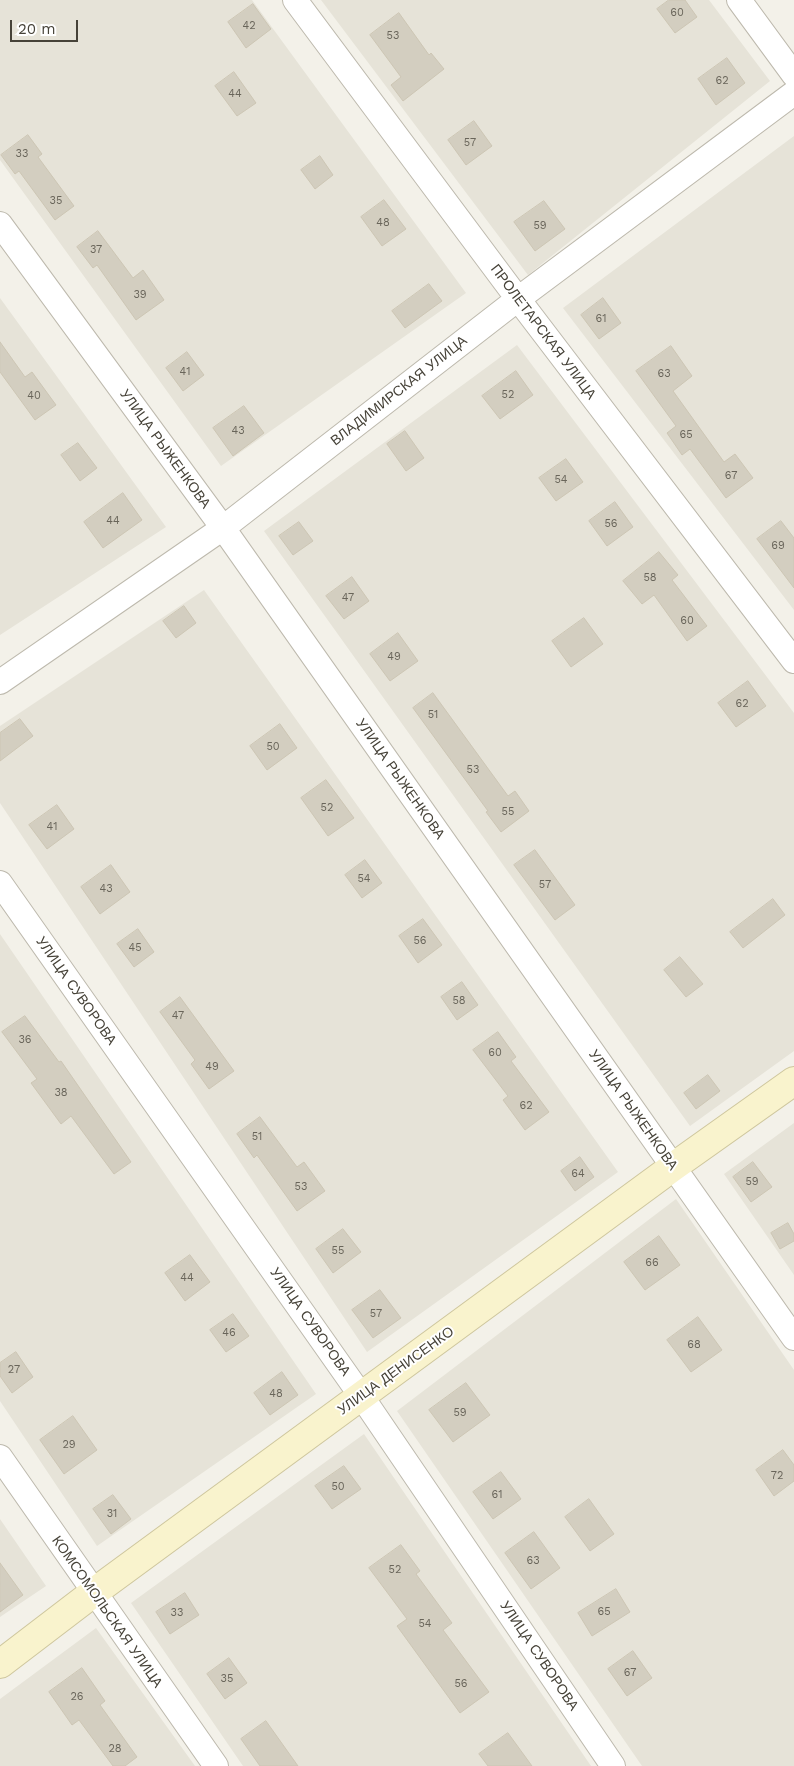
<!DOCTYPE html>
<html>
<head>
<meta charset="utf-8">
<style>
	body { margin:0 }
	#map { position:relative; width:794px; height:1766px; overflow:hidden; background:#f3f1e9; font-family:"Work Sans",sans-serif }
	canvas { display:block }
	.scale { position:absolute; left:10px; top:20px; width:68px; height:22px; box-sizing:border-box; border:2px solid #464238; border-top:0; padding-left:6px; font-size:15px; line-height:18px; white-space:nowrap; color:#464238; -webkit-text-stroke:4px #fff; paint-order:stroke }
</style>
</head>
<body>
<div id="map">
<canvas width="794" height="1766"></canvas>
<div class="scale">20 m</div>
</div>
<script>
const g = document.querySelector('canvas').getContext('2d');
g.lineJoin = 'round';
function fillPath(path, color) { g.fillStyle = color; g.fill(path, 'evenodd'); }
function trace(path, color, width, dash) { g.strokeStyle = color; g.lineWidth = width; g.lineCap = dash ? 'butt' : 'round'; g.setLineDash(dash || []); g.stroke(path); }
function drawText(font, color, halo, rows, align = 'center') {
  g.font = font + ' "Work Sans",sans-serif'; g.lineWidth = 4; g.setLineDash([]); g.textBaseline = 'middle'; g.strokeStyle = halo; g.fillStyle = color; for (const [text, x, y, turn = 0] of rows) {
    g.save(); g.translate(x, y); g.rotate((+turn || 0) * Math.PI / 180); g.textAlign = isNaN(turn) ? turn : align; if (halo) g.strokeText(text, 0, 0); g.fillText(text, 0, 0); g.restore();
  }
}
fillPath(new Path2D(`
	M 0,0 L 252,0 L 466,293 L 221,466 L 0,160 Z
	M 321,0 L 709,0 L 770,81 L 528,275 Z
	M 794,136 L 794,610 L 563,308 Z
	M 0,298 L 166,527 L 0,635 Z
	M 517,345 L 794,713 L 794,1051 L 690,1126 L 264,531 Z
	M 204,590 L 618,1172 L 367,1352 L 0,803 L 0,726 Z
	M 0,934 L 316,1394 L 97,1546 L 0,1401 Z
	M 794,1123 L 794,1275 L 724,1174 Z
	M 676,1199 L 794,1370 L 794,1766 L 642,1766 L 397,1411 Z
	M 364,1434 L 591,1766 L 243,1766 L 131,1603 Z
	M 0,1519 L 46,1586 L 0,1617 Z
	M 96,1628 L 195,1766 L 0,1766 L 0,1699 Z`), '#e6e3d8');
const building = new Path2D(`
	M 669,0 L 685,0 L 697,17 L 675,33 L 657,9 Z
	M 253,4 L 271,29 L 246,48 L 228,22 Z
	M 399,13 L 429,55 L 431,53 L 444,69 L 403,101 L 391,85 L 401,77 L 370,35 Z
	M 727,58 L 745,83 L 716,105 L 698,79 Z
	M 234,72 L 256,103 L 237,116 L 215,86 Z
	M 474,121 L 492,146 L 466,165 L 448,140 Z
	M 28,135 L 42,154 L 38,157 L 74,206 L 55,220 L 19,171 L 15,174 L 1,155 Z
	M 320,156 L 333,175 L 315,189 L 301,170 Z
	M 384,200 L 406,229 L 382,246 L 361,217 Z
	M 544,201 L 565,229 L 535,251 L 514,222 Z
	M 98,231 L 133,278 L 143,270 L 164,300 L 136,320 L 97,265 L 93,268 L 77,247 Z
	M 429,284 L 442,301 L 405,328 L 392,311 Z
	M 603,298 L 621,323 L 599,339 L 581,315 Z
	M 0,342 L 25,377 L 32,372 L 56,405 L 35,420 L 0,372 Z
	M 671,346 L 692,376 L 673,391 L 724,462 L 735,454 L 753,478 L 726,498 L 690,449 L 682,455 L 667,433 L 676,426 L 636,371 Z
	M 187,352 L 204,375 L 183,391 L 166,368 Z
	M 516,371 L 533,395 L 500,419 L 482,396 Z
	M 244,406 L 264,433 L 233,456 L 213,428 Z
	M 405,431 L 424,458 L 406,471 L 387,444 Z
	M 78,443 L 97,468 L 80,481 L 61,455 Z
	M 566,459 L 583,482 L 556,501 L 539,478 Z
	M 123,493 L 142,520 L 103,548 L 84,522 Z
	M 615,502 L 633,527 L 607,546 L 589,521 Z
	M 781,521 L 794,538 L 794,588 L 757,539 Z
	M 299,522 L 313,541 L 293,555 L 279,536 Z
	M 659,552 L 678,575 L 672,580 L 707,626 L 687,641 L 654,595 L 642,604 L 623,581 Z
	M 352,577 L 369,601 L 344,619 L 326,596 Z
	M 184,606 L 196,623 L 176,638 L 163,621 Z
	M 584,618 L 603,644 L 571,667 L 552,641 Z
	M 398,633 L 418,661 L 390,681 L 370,654 Z
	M 748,681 L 766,706 L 736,727 L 718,703 Z
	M 433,693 L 508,796 L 515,791 L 529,811 L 501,832 L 486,812 L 488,811 L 413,708 Z
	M 20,719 L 33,736 L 0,761 L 0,733 Z
	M 280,724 L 297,748 L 267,770 L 250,746 Z
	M 326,780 L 354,818 L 328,836 L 301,798 Z
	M 57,805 L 74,829 L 47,849 L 29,825 Z
	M 535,850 L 575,905 L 555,920 L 514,865 Z
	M 365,860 L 382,883 L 362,898 L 345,875 Z
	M 111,865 L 130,892 L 100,914 L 81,887 Z
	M 773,899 L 785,915 L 743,948 L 730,932 Z
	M 423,919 L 442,945 L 418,963 L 399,936 Z
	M 138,929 L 154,952 L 134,967 L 117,944 Z
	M 680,957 L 703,984 L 686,997 L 664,970 Z
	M 462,982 L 478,1005 L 457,1020 L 441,997 Z
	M 180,997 L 234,1071 L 209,1089 L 191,1064 L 195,1060 L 160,1012 Z
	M 25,1016 L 59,1062 L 61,1061 L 131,1162 L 114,1174 L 71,1116 L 61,1124 L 31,1083 L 37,1079 L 2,1032 Z
	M 498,1032 L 516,1057 L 511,1061 L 549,1112 L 525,1130 L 503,1100 L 508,1096 L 473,1050 Z
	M 708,1075 L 720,1091 L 696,1109 L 684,1093 Z
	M 260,1117 L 297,1167 L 304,1162 L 325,1191 L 297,1211 L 257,1155 L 254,1158 L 237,1134 Z
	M 580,1157 L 594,1177 L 575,1191 L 561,1171 Z
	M 753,1162 L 772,1187 L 751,1202 L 733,1177 Z
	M 788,1223 L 794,1234 L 794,1241 L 780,1249 L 771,1233 Z
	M 343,1229 L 361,1252 L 333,1273 L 316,1249 Z
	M 659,1236 L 680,1265 L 645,1290 L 624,1262 Z
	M 190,1255 L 210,1282 L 185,1301 L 165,1273 Z
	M 380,1290 L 401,1318 L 373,1338 L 352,1310 Z
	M 233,1314 L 249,1336 L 226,1352 L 210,1330 Z
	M 698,1317 L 722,1350 L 691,1372 L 667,1340 Z
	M 16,1352 L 33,1377 L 12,1393 L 0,1376 L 0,1363 Z
	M 282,1372 L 298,1395 L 270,1415 L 254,1393 Z
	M 466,1383 L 490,1415 L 453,1442 L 429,1410 Z
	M 73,1416 L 97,1450 L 64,1474 L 40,1440 Z
	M 783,1450 L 794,1465 L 794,1481 L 774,1496 L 756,1470 Z
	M 344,1466 L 361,1489 L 332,1509 L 315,1486 Z
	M 501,1472 L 521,1499 L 493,1519 L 473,1492 Z
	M 113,1495 L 131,1519 L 111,1534 L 93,1509 Z
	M 589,1499 L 614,1534 L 590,1551 L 565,1517 Z
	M 534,1532 L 560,1568 L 531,1589 L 505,1553 Z
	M 401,1545 L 420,1571 L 416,1574 L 452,1623 L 443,1630 L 489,1692 L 460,1713 L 397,1626 L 407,1619 L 369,1568 Z
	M 0,1563 L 23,1595 L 0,1612 Z
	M 616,1589 L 630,1612 L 592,1636 L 578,1613 Z
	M 185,1593 L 199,1615 L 170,1634 L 156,1612 Z
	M 633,1651 L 652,1678 L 627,1696 L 608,1669 Z
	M 229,1658 L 247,1683 L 225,1699 L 207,1674 Z
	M 82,1668 L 105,1701 L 100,1705 L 137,1757 L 125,1766 L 113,1766 L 79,1720 L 72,1725 L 49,1692 Z
	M 266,1721 L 298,1766 L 260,1766 L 241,1739 Z
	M 508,1733 L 532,1766 L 488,1766 L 479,1754 Z`);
fillPath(building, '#d3cec0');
trace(building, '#cdc6b4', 1);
const street = new Path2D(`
	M 295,0 L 518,299 L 794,661
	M 739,0 L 794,75
	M 0,224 L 223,528 L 794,1338
	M 0,682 L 223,528 L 518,299 L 794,93
	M 0,883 L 362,1397 L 613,1766
	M 0,1457 L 216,1766`);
const secondary = new Path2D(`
	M 0,1664 L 93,1593 L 673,1167 L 794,1081`);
trace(street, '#bdb9ad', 26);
trace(secondary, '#cec69d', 30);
trace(street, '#fff', 24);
trace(secondary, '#f9f3cd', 28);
drawText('11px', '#69655a', null, [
	["60",677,13],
	["42",249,26],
	["53",393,36],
	["62",722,81],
	["44",235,94],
	["57",470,143],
	["33",22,154],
	["35",56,201],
	["48",383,223],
	["59",540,226],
	["37",96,250],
	["39",140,295],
	["61",601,319],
	["41",185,372],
	["63",664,374],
	["52",508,395],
	["40",34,396],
	["43",238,431],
	["65",686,435],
	["67",731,476],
	["54",561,480],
	["44",113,521],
	["56",611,524],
	["69",778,546],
	["58",650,578],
	["47",348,598],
	["60",687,621],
	["49",394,657],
	["62",742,704],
	["51",433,715],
	["50",273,747],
	["53",473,770],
	["52",327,808],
	["55",508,812],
	["41",52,827],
	["54",364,879],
	["57",545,885],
	["43",106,889],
	["56",420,941],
	["45",135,948],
	["58",459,1001],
	["47",178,1016],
	["36",25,1040],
	["60",495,1053],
	["49",212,1067],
	["38",61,1093],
	["62",526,1106],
	["51",257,1137],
	["64",578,1174],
	["59",752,1182],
	["53",301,1187],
	["55",338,1251],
	["66",652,1263],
	["44",187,1278],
	["57",376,1314],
	["46",229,1333],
	["68",694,1345],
	["27",14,1370],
	["48",276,1394],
	["59",460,1413],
	["29",69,1445],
	["72",777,1476],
	["50",338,1487],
	["61",497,1495],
	["31",112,1514],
	["63",533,1561],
	["52",395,1570],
	["65",604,1612],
	["33",177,1613],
	["54",425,1624],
	["67",630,1673],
	["35",227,1679],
	["56",461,1684],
	["26",77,1697],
	["28",115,1749]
]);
drawText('14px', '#464238', '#fff', [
	["ПРОЛЕТАРСКАЯ УЛИЦА",543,332,53],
	["ВЛАДИМИРСКАЯ УЛИЦА",399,391,-38],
	["УЛИЦА РЫЖЕНКОВА",165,449,54],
	["УЛИЦА РЫЖЕНКОВА",400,779,55],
	["УЛИЦА СУВОРОВА",76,991,55],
	["УЛИЦА РЫЖЕНКОВА",633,1110,55],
	["УЛИЦА СУВОРОВА",310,1322,55],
	["УЛИЦА ДЕНИСЕНКО",396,1371,-36],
	["КОМСОМОЛЬСКАЯ УЛИЦА",107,1612,55],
	["УЛИЦА СУВОРОВА",539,1656,56]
]);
</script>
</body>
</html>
